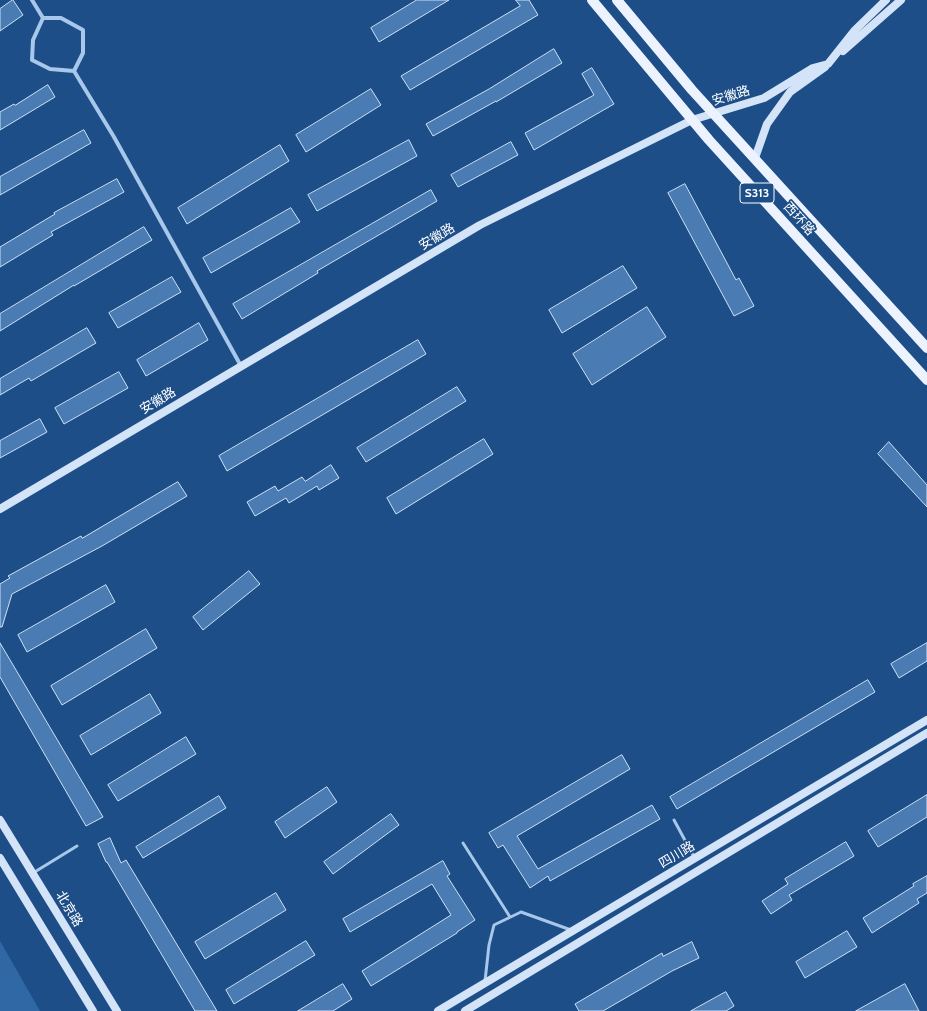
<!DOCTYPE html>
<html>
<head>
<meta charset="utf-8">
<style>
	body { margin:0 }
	canvas { display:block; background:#1d4e88 }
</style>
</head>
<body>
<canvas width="927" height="1011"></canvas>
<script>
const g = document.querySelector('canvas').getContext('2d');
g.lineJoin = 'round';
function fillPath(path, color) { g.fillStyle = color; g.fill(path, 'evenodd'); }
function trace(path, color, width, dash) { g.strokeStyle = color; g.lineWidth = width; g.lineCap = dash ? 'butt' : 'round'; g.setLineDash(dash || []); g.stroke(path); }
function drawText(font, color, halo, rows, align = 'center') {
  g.font = font + ' Cabin,"Noto Sans SC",sans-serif'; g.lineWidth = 3.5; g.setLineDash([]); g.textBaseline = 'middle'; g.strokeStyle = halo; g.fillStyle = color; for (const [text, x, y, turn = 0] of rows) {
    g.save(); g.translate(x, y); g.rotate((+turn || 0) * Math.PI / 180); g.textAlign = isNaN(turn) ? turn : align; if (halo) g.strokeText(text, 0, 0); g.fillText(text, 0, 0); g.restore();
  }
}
fillPath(new Path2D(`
	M 0,941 L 40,1011 L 0,1011 Z`), '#3068a6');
const building = new Path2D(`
	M 13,0 L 23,15 L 0,31 L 0,9 Z
	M 417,0 L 449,0 L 379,42 L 371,28 Z
	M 516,0 L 529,0 L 538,15 L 410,90 L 401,76 L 520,6 Z
	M 554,49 L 562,63 L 496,102 L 496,101 L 433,136 L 426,124 L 489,89 Z
	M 592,68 L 614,104 L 534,150 L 525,133 L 594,95 L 582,74 Z
	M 48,85 L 55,97 L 0,130 L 0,112 L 14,104 L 15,105 Z
	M 371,89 L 381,105 L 306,152 L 296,135 Z
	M 84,130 L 91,143 L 0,195 L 0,177 Z
	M 409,140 L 417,156 L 317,211 L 308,195 Z
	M 511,142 L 518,155 L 458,187 L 451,175 Z
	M 280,145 L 289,161 L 187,224 L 178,208 Z
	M 117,179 L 124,192 L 51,232 L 53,235 L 0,267 L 0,247 L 55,214 L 54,213 Z
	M 685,184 L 736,280 L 739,278 L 754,306 L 734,316 L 668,193 Z
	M 431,190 L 437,201 L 317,271 L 318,273 L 242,319 L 233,304 Z
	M 291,208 L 300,222 L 211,273 L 203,258 Z
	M 144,227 L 152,240 L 74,286 L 74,285 L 0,331 L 0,314 Z
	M 623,266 L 637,288 L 562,333 L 549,310 Z
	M 172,277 L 181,292 L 118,328 L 109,313 Z
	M 647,307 L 666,337 L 592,385 L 573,354 Z
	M 199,323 L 208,340 L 146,376 L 137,360 Z
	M 87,328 L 96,343 L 31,381 L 29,378 L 0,395 L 0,379 Z
	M 418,340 L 426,354 L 227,471 L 219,456 Z
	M 119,372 L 128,388 L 64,424 L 55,408 Z
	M 457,387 L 466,401 L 366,462 L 357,448 Z
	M 40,419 L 47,432 L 0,458 L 0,441 Z
	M 484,439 L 493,454 L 396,514 L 387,498 Z
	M 889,442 L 927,485 L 927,507 L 878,454 Z
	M 331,465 L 339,478 L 319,490 L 317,486 L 289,503 L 286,498 L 255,516 L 247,502 L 275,486 L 278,491 L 302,477 L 305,481 Z
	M 178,482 L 187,496 L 102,546 L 12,594 L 2,627 L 0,627 L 0,584 L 10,578 L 8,576 L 81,536 L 82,538 Z
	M 249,571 L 260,584 L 203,630 L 193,617 Z
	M 106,585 L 115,602 L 27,652 L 18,635 Z
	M 146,629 L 157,648 L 62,705 L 51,686 Z
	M 0,643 L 103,817 L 86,826 L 0,677 Z
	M 927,643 L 927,661 L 899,678 L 891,664 Z
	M 868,680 L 875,692 L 677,809 L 670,797 Z
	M 150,694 L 161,713 L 91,755 L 80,736 Z
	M 186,737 L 196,754 L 118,801 L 108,785 Z
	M 622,755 L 630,769 L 517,836 L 538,869 L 652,805 L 660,819 L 550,881 L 548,876 L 530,888 L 503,845 L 498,848 L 489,833 Z
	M 327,787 L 337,802 L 285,838 L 275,822 Z
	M 927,795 L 927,817 L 878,847 L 868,831 Z
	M 219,796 L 226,808 L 143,858 L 136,847 Z
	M 391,814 L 399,825 L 333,874 L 324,862 Z
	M 110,838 L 121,863 L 126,860 L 217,1011 L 195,1011 L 107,862 L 106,862 L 98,844 Z
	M 846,842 L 854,856 L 789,895 L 792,900 L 771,914 L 762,901 L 788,884 L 785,879 Z
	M 443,861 L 450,874 L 447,876 L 475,920 L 457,932 L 457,933 L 371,986 L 362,971 L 451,915 L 432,884 L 350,932 L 343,919 Z
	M 927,876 L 927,893 L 917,899 L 919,903 L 872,933 L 863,918 L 914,886 L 913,884 Z
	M 276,893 L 286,910 L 205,959 L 195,942 Z
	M 847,931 L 857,947 L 805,978 L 796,962 Z
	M 306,941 L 315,955 L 234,1004 L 226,990 Z
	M 692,942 L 699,958 L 672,971 L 603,1011 L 579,1011 L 575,1004 L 662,953 L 663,956 Z
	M 343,984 L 352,999 L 333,1011 L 298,1011 Z
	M 905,984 L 919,1011 L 856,1011 Z
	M 726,992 L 734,1006 L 726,1011 L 691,1011 Z`);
fillPath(building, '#4a7bb2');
trace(building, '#cce1f8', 1);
trace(new Path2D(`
	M 674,820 L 694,857
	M 463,843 L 510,917
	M 33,873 L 77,846
	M 485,981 L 489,945 L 494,925 L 521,912 L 571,930`), '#a7c7eb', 3);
trace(new Path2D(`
	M 32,0 L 43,18
	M 74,71 L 50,69 L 32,60 L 33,40 L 43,18 L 61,18 L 83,30 L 83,53 L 74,71 L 114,137 L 241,366`), '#a7c7eb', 4);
trace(new Path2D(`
	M 843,51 L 901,0
	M 755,158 L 767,124 L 790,92 L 825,67
	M 0,509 L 480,225 L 692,120 L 764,98 L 813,68 L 828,64 L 855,30 L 886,0
	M 0,820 L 117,1011
	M 0,858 L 93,1011
	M 438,1011 L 927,720
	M 465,1011 L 927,733`), '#d3e4f9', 8);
trace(new Path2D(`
	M 592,0 L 709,140 L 927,380
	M 617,0 L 692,90 L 927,348`), '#ecf3ff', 10);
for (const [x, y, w] of [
	[757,193,34]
]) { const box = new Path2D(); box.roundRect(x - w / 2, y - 10, w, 20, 3); g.fillStyle = '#1d4e88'; g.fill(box); trace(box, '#fff', 1); }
drawText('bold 12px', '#fff', null, [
	["S313",757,193]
]);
drawText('13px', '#fff', '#1d4e88', [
	["安徽路",731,96,-17],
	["西环路",799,219,48],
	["安徽路",437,237,-31],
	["安徽路",158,401,-31],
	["四川路",677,855,-31],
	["北京路",69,909,59]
]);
</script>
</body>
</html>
